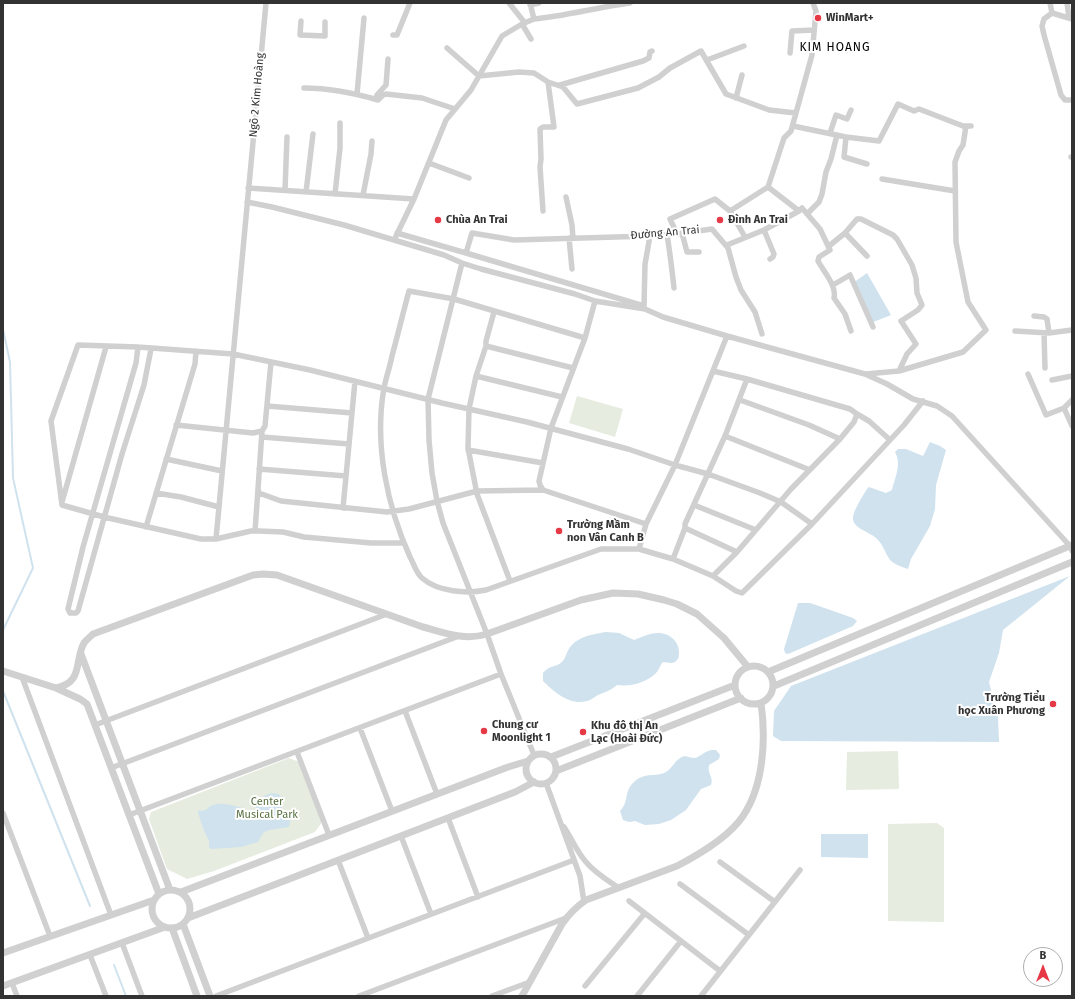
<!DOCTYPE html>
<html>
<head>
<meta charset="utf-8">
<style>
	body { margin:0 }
	#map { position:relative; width:1075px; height:999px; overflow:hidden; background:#fff; font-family:"Fira Sans",sans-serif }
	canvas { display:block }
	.frame { position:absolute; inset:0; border:4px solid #333; pointer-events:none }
	.north { position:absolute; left:1023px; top:947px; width:40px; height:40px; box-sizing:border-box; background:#fff; border:1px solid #adadad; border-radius:50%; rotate:0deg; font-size:11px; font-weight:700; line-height:16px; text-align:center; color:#333 }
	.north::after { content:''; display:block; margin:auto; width:14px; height:18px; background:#e63946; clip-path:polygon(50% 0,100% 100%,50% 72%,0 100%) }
</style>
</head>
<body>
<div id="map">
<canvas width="1075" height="999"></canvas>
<div class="frame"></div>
<div class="north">B</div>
</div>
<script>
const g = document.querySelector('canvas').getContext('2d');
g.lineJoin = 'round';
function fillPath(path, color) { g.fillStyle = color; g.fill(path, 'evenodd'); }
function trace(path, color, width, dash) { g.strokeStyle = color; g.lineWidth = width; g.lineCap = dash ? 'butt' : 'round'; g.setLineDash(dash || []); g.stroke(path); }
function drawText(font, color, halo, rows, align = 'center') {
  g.font = font + ' "Fira Sans",sans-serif'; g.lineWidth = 4; g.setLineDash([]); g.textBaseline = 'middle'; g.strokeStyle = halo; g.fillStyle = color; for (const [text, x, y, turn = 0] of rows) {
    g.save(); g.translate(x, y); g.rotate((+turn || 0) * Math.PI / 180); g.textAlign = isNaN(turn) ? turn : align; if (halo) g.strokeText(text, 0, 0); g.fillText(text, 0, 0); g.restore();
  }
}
fillPath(new Path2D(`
	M 577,396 L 623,409 L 615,437 L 569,423 Z
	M 898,751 L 899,789 L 846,790 L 847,752 Z
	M 289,758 L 299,762 L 322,822 L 315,832 L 214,871 L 187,879 L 167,869 L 149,819 L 151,812 Z
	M 937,823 L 944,828 L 944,922 L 888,921 L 888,824 Z`), '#e6ecdf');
fillPath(new Path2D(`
	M 867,273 L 891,315 L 871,323 L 853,283 Z
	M 930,442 L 940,446 L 946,450 L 936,485 L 935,509 L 930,526 L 911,559 L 908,569 C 902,567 896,565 891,561 C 885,554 884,545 876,538 C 870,532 854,529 853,519 C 852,513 863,495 867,489 L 869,487 L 886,493 L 892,490 C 895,477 902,465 895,452 L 898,449 L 906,449 L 923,456 Z
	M 1070,576 L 1003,630 L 999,653 L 989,682 L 998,717 L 999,742 L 781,741 L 773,736 L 774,711 L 791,686 Z
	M 798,603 L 810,603 L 816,605 L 853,618 L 857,621 L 853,626 L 788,654 L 785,653 L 784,649 Z
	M 606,632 L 619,633 L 634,640 C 642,637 649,633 658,633 C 670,633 680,642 679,654 C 679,657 678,660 675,662 C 671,664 667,662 663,662 C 660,665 659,670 656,673 C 646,683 630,687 617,685 C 610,691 605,692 598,695 C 594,697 591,700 587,701 C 570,706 554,692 543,681 L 543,673 C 551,664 555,668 562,662 C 566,658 567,650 571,646 C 579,636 594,634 606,632 Z
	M 711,750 L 716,750 L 720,755 L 719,759 L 709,765 C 707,774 714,777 711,785 L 701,789 L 686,810 L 671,820 L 659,824 L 645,825 L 635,821 L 629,822 L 623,820 L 620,811 C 629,802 624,793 632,784 C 643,772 652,777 664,773 C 671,770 674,762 680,758 C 685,754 689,758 695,758 C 700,757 703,752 711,750 Z
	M 272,793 L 279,794 L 282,800 L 282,809 L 291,816 L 289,827 L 269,830 L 264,832 L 258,842 L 241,847 L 211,849 L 209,847 L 209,840 C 205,835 199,817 198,811 L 206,810 C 215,799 231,805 243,808 L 245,812 L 254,812 C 258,807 255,812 256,806 C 258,798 265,795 272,793 Z
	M 821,834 L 868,834 L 868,858 L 821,857 Z`), '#cfe2ee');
trace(new Path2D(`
	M 3,329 L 10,362 L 13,478 L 33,568 L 3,630
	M 3,691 L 90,906
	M 114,965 L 126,996`), '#cfe2ee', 2);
trace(new Path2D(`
	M 509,3 L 525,23
	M 1050,3 L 1052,13
	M 1067,3 L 1069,18
	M 530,5 L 539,3
	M 534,19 C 566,16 598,7 630,3
	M 1072,19 L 1052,13 L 1044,19 L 1042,26 L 1044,35 L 1061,95 L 1065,100 L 1072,100
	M 301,21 L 300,35 L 325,36 L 325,22
	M 522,24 L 531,39
	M 393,35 L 397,35 L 410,3
	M 447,48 L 479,76 L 519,72 L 534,73 L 548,82 L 554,127 L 543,127 L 540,129 L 541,159 L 540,167 L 543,211
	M 790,53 L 792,31 L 814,30
	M 707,60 L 744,46
	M 548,82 L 563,87 L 577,104 L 638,88 L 659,77 L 670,68 L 701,51 L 726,94 L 769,110 L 796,113
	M 560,85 L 643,61 L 649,58 L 650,52 L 652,51
	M 304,88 C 329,88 354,93 378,100 L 383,95 L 386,94 L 422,98 L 455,109
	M 357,94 L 364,18
	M 736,98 L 742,75
	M 376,99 L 377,95 L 386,85 L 388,59
	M 793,126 L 846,137 L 879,141 L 898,104 L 914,111 L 919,109 L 963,126 L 971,126
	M 830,133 L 836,115 L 847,119 L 851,110
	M 846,137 L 844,157 L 867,164
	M 1071,157 L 1072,157
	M 429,163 L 469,178
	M 882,179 L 955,191
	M 768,187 L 799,211 L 802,208 L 820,229 L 830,250 L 819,257 L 818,261 C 824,272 837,286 834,298 L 845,314 L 851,331
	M 248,188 L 414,199
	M 285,190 L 287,137
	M 306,192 L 313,134
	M 335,194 L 340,148 L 340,123
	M 363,195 L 371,154 L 372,141
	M 566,197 L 572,225 L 573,238
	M 247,202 L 272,207 L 344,225 L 444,255 L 462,263 L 481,269 L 575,294 L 595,301 L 645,309 L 663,317 L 727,336 L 865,374 L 887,384 L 913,399 L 937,406 L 952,416 L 1070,546 L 1072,551
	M 730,211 L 768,187 L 784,138 L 791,131 L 812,55 L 816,11 L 813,3
	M 807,214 L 819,202 L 822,194 L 826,172 L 831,159 L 837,135
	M 764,230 L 774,254 L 773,257 L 770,259
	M 397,233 L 466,253 L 644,306 L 645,264 L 650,236
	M 682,233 L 687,252 L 699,252
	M 845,233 L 857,219 L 861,219 L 893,235 L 897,239 L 912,265 L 916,278 L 917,293 L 922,305 L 918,310 L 901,321 L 916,344 L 907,354 L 899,371
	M 677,234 L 670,219 L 715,199 L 730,211 L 745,237
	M 667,235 C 670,252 672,270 674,288
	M 396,236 L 414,199 L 446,120 L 471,90 L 502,36 L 522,24 L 534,19 L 530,3
	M 569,238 L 572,269
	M 727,245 L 764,230 L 799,211
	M 829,246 L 845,233 L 867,256
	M 466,253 L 472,233 L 514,240 L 650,236 L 677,234 L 712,229 L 728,248 L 736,277 L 741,290 L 755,312 L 762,334
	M 462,263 L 428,399 L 429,440 L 432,473 L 437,501 L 443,523 L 487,634 L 501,674 L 534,755
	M 833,285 L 850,275 L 873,327
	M 494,312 L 486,341 L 486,346 L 476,376 L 469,409 L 468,448 L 477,494 L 510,581
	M 1034,316 L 1044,317 L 1047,319 L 1049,333
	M 1015,331 L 1049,333 L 1072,330
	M 1044,333 L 1045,368
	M 585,338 L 454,299 L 409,291 C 403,313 398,334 392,356 C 390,367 386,377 384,388 C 374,444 387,506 410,557 C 414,564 416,573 422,578 C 438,592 467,594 486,590 L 601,549 L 639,549 L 673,559 L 713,576 L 736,591 L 742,593 L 812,524 L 904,425 L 923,401
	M 486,346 L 573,368
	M 138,347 L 136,363 L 83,547 L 68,609 L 70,613 L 76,613 L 78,611 L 122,454 L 144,385 L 151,349
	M 713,371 L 747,379 L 850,409 L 857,414 L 854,422 L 840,439 L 791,489 L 737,552 L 713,576
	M 866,374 L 899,371 L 963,352 L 986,330 L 968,302 L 956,242 L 955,162 L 959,151 L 963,145 L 966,126
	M 1028,374 L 1046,415 L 1064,408 L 1072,426
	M 476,376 L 562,397
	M 1052,380 L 1072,376
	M 740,400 L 809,425 L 840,439
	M 267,406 L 352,413
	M 1064,408 L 1072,400
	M 857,414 L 869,421 L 890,440
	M 176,425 L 253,433 L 262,431 L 265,426 L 271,362
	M 262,431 L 258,489 L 259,493 L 281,501 L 387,512 L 409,509 L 477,491 L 543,490 L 646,524 L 639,549
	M 725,436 L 810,470
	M 262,437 L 349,444
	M 468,450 L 543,463
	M 166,459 L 222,471
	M 259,469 L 346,476
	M 543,490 L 540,485 L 539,481 L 551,428 L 585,338 L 595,301
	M 156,493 L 181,497 L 219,507
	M 62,502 L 106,347
	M 694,505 L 756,530
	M 343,508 L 355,381
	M 646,524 L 675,465 L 727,336
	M 146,527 L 195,364 L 196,351
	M 255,531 L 258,489
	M 216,539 L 266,3
	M 404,543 L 371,543 L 304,537 L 283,532 L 259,531 L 251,531 L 216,539 L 201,539 L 104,517 L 62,505 L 51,421 L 78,345 L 138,347 L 233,354 L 310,370 L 442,403 L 527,422 L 628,449 L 675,465 L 708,474 L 760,493 L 781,502 L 812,524
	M 737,552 L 685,528 L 685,524 L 725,436 L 747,379
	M 673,559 L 685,528
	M 22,677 L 111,915
	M 405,711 L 437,794
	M 95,725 L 387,614
	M 360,728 L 392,811
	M 297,752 L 329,835
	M 111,768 L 459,636
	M 546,783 L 580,876 L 584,902
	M 3,813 L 50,936
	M 129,815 L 501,674
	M 448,818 L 478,897
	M 564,827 C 572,839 577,852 586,862 C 595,873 607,880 619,888
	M 401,836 L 431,914
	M 338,860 L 368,938
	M 720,862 L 775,902
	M 680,884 L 749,935
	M 629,901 L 720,971
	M 122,943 L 142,996
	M 90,955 L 106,996
	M 12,983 L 17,996
	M 585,986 L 645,913
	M 216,996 L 574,860
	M 359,996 L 566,918
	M 492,996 L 530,982
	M 637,996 L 681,941
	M 701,996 L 800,870`), '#d0d0d0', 5.5);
trace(new Path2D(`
	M 81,654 L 170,890
	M735 685a19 19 0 1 1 38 0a19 19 0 1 1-38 0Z
	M 3,671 L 56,688 C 84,682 74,661 84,643 C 86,640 90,637 93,634 L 253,575 L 263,574 L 277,575 L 423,627 C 445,633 465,641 487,634 L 581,600 L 613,593 L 638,594 L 664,600 L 677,604 L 697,614 L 724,638 L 748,667
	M 768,672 L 1072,545
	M 774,686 L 1072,562
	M 56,688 L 80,699 L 87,704 L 159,894
	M526 769a15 15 0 1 1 30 0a15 15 0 1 1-30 0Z
	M 551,757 L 735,685
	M 556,771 L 741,698
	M152 909a19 19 0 1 1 38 0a19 19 0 1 1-38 0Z
	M 181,892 L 508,767 L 528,761
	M 188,918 L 515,792 L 534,782
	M 183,924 L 210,996
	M 172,928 L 197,996
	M 3,953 L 154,900
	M 3,986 L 165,927
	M 522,996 L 562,924 C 569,914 576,907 586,900 L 677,866 C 700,854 729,837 743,816 C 764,785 766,738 761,703`), '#d0d0d0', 7);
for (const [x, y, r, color] of [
	[818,18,4,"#e63946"],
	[438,220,4,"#e63946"],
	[720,220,4,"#e63946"],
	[559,531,4,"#e63946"],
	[1053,704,4,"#e63946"],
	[484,731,4,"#e63946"],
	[583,732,4,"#e63946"]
]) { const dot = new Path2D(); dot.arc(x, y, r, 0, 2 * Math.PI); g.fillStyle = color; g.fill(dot); trace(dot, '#fff', 1.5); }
drawText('bold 11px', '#333', '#fff', [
	["WinMart+",826,18],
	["Chùa An Trai",446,220],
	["Đình An Trai",728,220],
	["Trường Mầm",567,525],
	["non Vân Canh B",567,538],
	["Trường Tiểu",1045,698,"right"],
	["học Xuân Phương",1045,711,"right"],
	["Chung cư",492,725],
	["Moonlight 1",492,738],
	["Khu đô thị An",591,726],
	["Lạc (Hoài Đức)",591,739]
], 'left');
drawText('11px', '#333', '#fff', [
	["Ngõ 2 Kim Hoàng",257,95,-85],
	["Đường An Trai",665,233,-5]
]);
drawText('11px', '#56703f', '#fff', [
	["Center",267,802],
	["Musical Park",267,815]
]);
g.letterSpacing = '1px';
drawText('12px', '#000', '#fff', [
	["KIM HOANG",835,48]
]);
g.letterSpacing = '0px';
</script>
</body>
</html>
